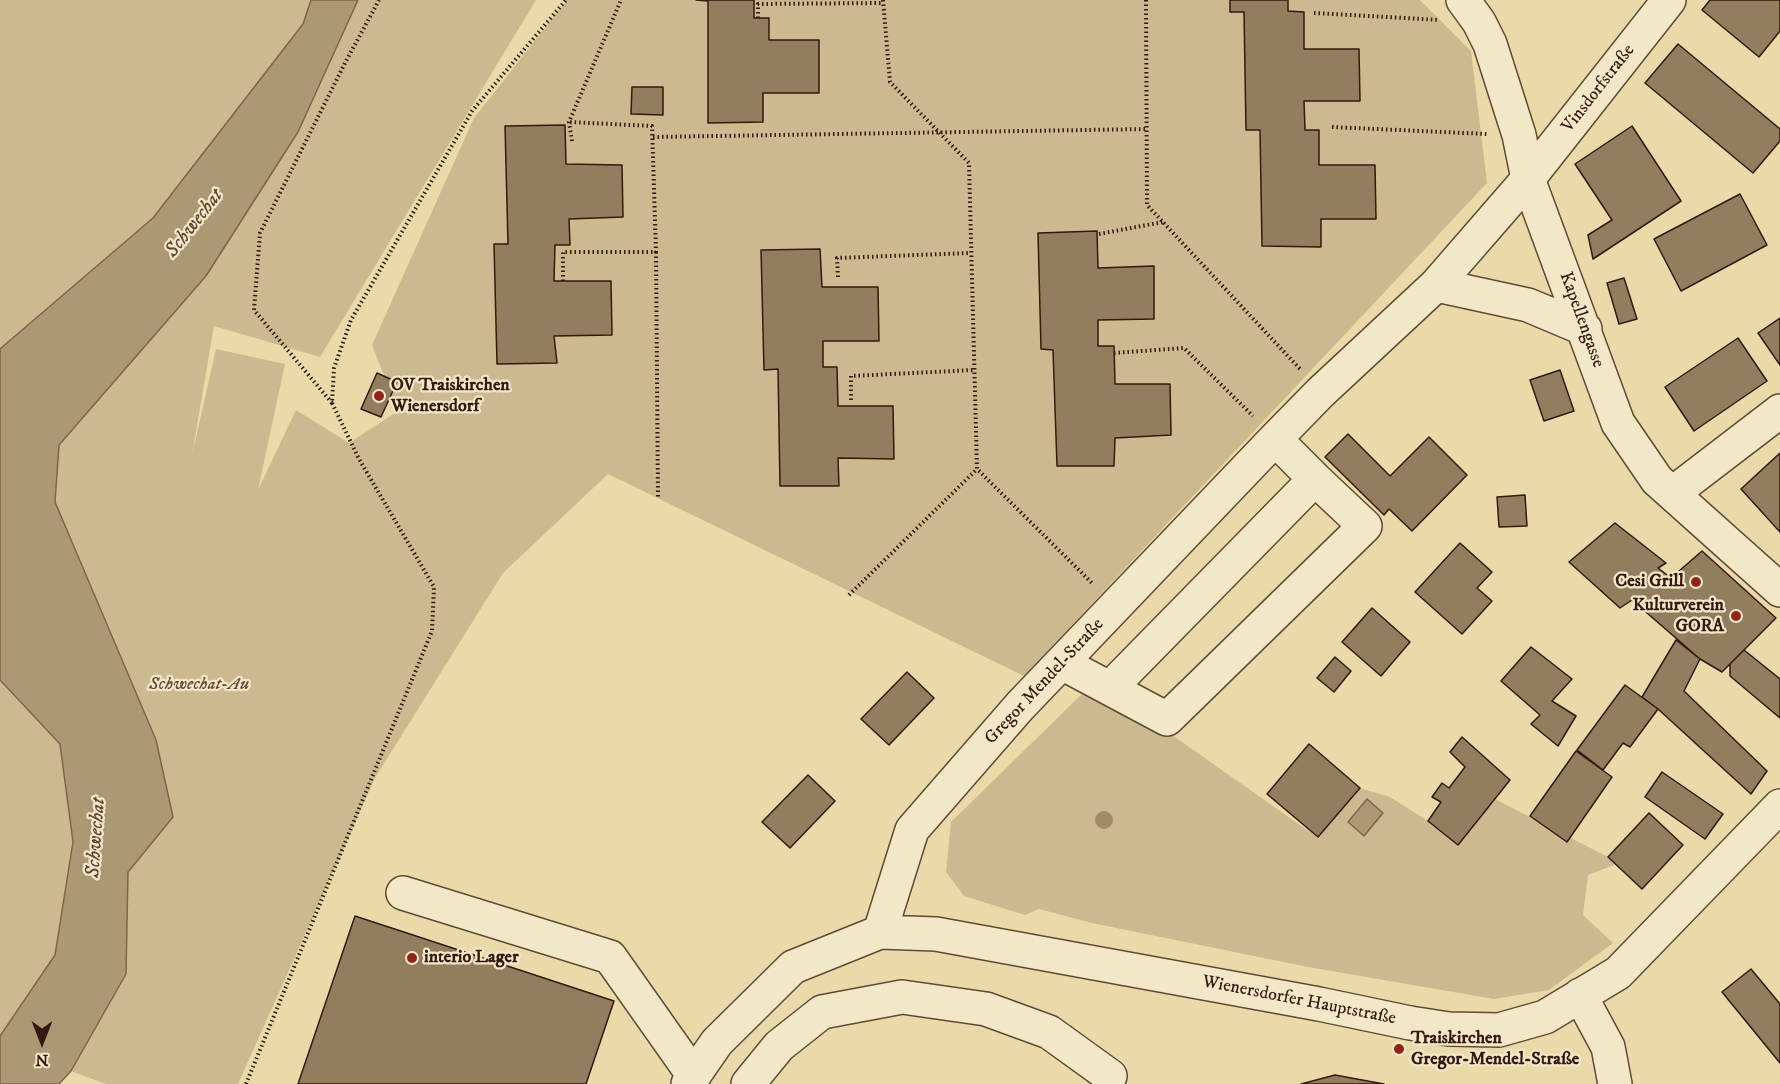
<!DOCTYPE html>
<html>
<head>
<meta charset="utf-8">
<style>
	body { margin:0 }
	#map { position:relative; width:1780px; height:1084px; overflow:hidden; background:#ebdaa9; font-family:"IM FELL DW Pica",serif }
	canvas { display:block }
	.north { position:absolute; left:12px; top:1012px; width:60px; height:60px; -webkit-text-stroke:4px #f2e7c7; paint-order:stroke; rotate:180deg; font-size:16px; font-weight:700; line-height:24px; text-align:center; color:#34190f }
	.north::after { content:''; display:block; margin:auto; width:21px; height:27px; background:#34190f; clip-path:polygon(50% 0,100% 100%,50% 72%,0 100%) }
</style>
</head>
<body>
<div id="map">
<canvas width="1780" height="1084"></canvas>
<div class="north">N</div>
</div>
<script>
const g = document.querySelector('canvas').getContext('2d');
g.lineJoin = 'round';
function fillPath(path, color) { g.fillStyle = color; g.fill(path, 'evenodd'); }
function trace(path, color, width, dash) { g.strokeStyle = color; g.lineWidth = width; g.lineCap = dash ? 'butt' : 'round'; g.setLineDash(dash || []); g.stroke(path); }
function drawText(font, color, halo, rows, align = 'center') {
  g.font = font + ' "IM FELL DW Pica",serif'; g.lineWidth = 4.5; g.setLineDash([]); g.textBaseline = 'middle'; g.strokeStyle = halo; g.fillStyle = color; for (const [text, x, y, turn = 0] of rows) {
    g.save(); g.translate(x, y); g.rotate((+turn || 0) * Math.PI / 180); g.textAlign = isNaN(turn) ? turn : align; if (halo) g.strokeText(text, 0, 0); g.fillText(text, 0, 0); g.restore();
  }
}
fillPath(new Path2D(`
	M 0,0 L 536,0 L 320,357 L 214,326 L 192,455 L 216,349 L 285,364 L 258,490 L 296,410 L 349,443 L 398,411 L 372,345 L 474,118 L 567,0 L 1420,0 L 1471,51 L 1487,183 L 1024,676 L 608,474 L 503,573 L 375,778 L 238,1084 L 106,1084 L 0,1045 Z
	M 1085,691 L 1175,737 L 1317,837 L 1360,788 L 1390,797 L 1428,821 L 1458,845 L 1495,799 L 1608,857 L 1614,865 L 1588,875 L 1583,915 L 1613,943 L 1549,990 L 1494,999 L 1308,967 L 1092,923 L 1039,909 L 1025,915 L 964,896 L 946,872 L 951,822 Z`), '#ccb98f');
const water = new Path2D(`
	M 311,0 L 358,0 L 298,132 L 206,276 L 59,445 L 55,502 L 156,740 L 173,817 L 128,872 L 126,974 L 71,1071 L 59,1084 L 0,1084 L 0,1036 L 55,955 L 73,842 L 60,744 L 0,680 L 0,349 L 153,218 L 303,24 Z
	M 1367,799 L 1383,813 L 1364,836 L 1348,822 Z`);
fillPath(water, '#ad9875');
trace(water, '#7d654c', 1.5);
const building = new Path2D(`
	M 696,0 L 754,0 L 754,18 L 769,18 L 769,40 L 819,40 L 819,93 L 763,93 L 763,122 L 708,123 L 708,1 Z
	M 1230,0 L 1288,0 L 1288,11 L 1304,12 L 1304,49 L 1359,49 L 1360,101 L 1304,101 L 1305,130 L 1319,130 L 1319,165 L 1375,165 L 1376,219 L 1321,219 L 1321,247 L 1262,246 L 1260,130 L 1246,130 L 1244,12 L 1230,12 Z
	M 1710,0 L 1780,0 L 1780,31 L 1759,57 L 1702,10 Z
	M 1678,44 L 1780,129 L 1780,141 L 1753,173 L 1645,83 Z
	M 632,87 L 663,87 L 663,115 L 631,114 Z
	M 565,125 L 566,164 L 622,165 L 623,217 L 569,219 L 570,245 L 555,245 L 554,281 L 611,281 L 612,335 L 554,336 L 557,363 L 497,364 L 494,244 L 508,244 L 505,126 Z
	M 1632,126 L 1681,201 L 1593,259 L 1588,235 L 1612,220 L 1575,164 Z
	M 1740,194 L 1767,245 L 1681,291 L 1654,239 Z
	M 1097,231 L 1098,268 L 1154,266 L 1154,319 L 1098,320 L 1098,346 L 1114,346 L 1115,384 L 1170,384 L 1171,435 L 1115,438 L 1114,466 L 1057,466 L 1053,350 L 1041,349 L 1038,233 Z
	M 820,249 L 822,287 L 878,287 L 879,341 L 823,341 L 823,367 L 837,367 L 838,406 L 893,406 L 894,459 L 838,458 L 839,486 L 780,486 L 778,369 L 764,370 L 761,250 Z
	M 1624,278 L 1637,319 L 1619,324 L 1607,283 Z
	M 1780,318 L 1780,365 L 1758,333 Z
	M 1738,338 L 1767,381 L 1694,431 L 1665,387 Z
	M 1560,370 L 1574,411 L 1544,421 L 1530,380 Z
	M 377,373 L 397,382 L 381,417 L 361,409 Z
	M 1348,434 L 1390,476 L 1429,437 L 1467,475 L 1412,531 L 1389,509 L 1384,515 L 1325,457 Z
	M 1780,453 L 1780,532 L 1741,489 Z
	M 1525,495 L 1527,526 L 1499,527 L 1497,497 Z
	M 1615,523 L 1666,563 L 1658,568 L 1671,578 L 1702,551 L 1776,618 L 1722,672 L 1700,659 L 1632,600 L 1620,608 L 1569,562 Z
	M 1460,543 L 1492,572 L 1477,588 L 1492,601 L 1462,634 L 1415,592 Z
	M 1372,608 L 1410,642 L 1381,676 L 1342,642 Z
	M 1676,640 L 1700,659 L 1684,691 L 1767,771 L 1751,794 L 1658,709 L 1642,697 Z
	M 1531,647 L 1572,679 L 1552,701 L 1576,716 L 1558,746 L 1531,724 L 1540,715 L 1501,681 Z
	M 1744,650 L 1780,679 L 1780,718 L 1730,676 L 1730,664 Z
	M 1335,657 L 1351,671 L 1334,692 L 1317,678 Z
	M 907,672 L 934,698 L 889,745 L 861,719 Z
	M 1625,685 L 1658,709 L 1630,747 L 1623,743 L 1603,770 L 1577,750 Z
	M 1462,737 L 1510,780 L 1458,845 L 1428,821 L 1441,802 L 1432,797 L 1442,783 L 1449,788 L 1465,767 L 1450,752 Z
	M 1309,744 L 1360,788 L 1318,837 L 1267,794 Z
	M 1576,751 L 1612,777 L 1567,842 L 1530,816 Z
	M 1662,772 L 1723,814 L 1705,839 L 1645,797 Z
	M 808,775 L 835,801 L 790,848 L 762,822 Z
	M 1649,813 L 1683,845 L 1642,889 L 1608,857 Z
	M 355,916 L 614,1001 L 586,1084 L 298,1084 Z
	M 1751,969 L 1780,1004 L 1780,1063 L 1722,992 Z
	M 1335,1075 L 1384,1084 L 1301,1084 Z`);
fillPath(building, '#937d5f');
trace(building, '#34190f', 1.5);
const minor = new Path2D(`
	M 1463,0 L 1479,22 L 1490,44 L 1519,135 L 1528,179 L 1618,423 L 1657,480 L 1780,590
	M 1436,285 L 1528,305 L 1585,329
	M 1673,493 L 1780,411
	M 1062,663 L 1167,719 L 1365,526 L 1315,479 L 1275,439
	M 1110,688 L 1315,479
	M 403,893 L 610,957 L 694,1076
	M 880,932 L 912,830 L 1020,706 L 1275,439 L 1321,392 L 1436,285 L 1528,179 L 1669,0
	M 1580,995 L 1608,1047 L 1615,1084
	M 688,1084 L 717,1042 L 793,967 L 880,932 L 936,934 L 1319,1004 L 1410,1023 L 1449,1029 L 1499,1030 L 1545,1017 L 1618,973 L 1780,806
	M 748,1084 L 779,1046 L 822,1012 L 902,997 L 986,1009 L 1049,1032 L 1110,1076`);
trace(minor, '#624936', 36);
trace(new Path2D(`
	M 883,0 L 890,82 L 969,163 L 977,469 L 1093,584
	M 1146,0 L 1147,205 L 1300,369
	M 1314,13 L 1439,20
	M 758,18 L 758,4 L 883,3
	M 1332,127 L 1487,134
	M 653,137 L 1147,129
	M 572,141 L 569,122 L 621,0
	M 1099,234 L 1163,222
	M 656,252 L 658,498
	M 838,277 L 837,258 L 970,253
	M 563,281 L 563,252 L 656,252 L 652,126 L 569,122
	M 1114,353 L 1184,348 L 1253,416
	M 851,400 L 851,376 L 974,370
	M 332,403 L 254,310 L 260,233 L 345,63 L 379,0
	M 849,595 L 977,469
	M 246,1084 L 432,631 L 434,587 L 359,459 L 332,403 L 334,368 L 351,320 L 472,111 L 566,0`), '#34190f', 4, [1.5, 3]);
trace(minor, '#f2e7c7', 33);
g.fillStyle = '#a08a69';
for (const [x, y] of [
	[1104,820]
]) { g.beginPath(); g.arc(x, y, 9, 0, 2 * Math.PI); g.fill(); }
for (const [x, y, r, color] of [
	[379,396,6,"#8f2418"],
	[1696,582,6,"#8f2418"],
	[1736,616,6,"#8f2418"],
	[412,958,6,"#8f2418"],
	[1399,1049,6,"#8f2418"]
]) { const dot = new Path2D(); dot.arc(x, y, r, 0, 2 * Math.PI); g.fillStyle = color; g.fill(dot); trace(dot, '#f2e7c7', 2); }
drawText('18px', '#34190f', '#f2e7c7', [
	["Vinsdorfstraße",1599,89,-52],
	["Kapellengasse",1581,320,70],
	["Gregor Mendel-Straße",1045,682,-47],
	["Wienersdorfer Hauptstraße",1299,1001,11]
]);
drawText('bold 18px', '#34190f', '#f2e7c7', [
	["OV Traiskirchen",391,386],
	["Wienersdorf",391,407],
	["Cesi Grill",1684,582,"right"],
	["Kulturverein",1724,606,"right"],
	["GORA",1724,627,"right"],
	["interio Lager",424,958],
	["Traiskirchen",1411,1039],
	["Gregor-Mendel-Straße",1411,1060]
], 'left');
drawText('italic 18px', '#624935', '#f2e7c7', [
	["Schwechat-Au",199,685]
]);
drawText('italic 20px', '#5e4533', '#f2e7c7', [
	["Schwechat",195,224,-52],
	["Schwechat",97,838,-86]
]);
</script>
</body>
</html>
